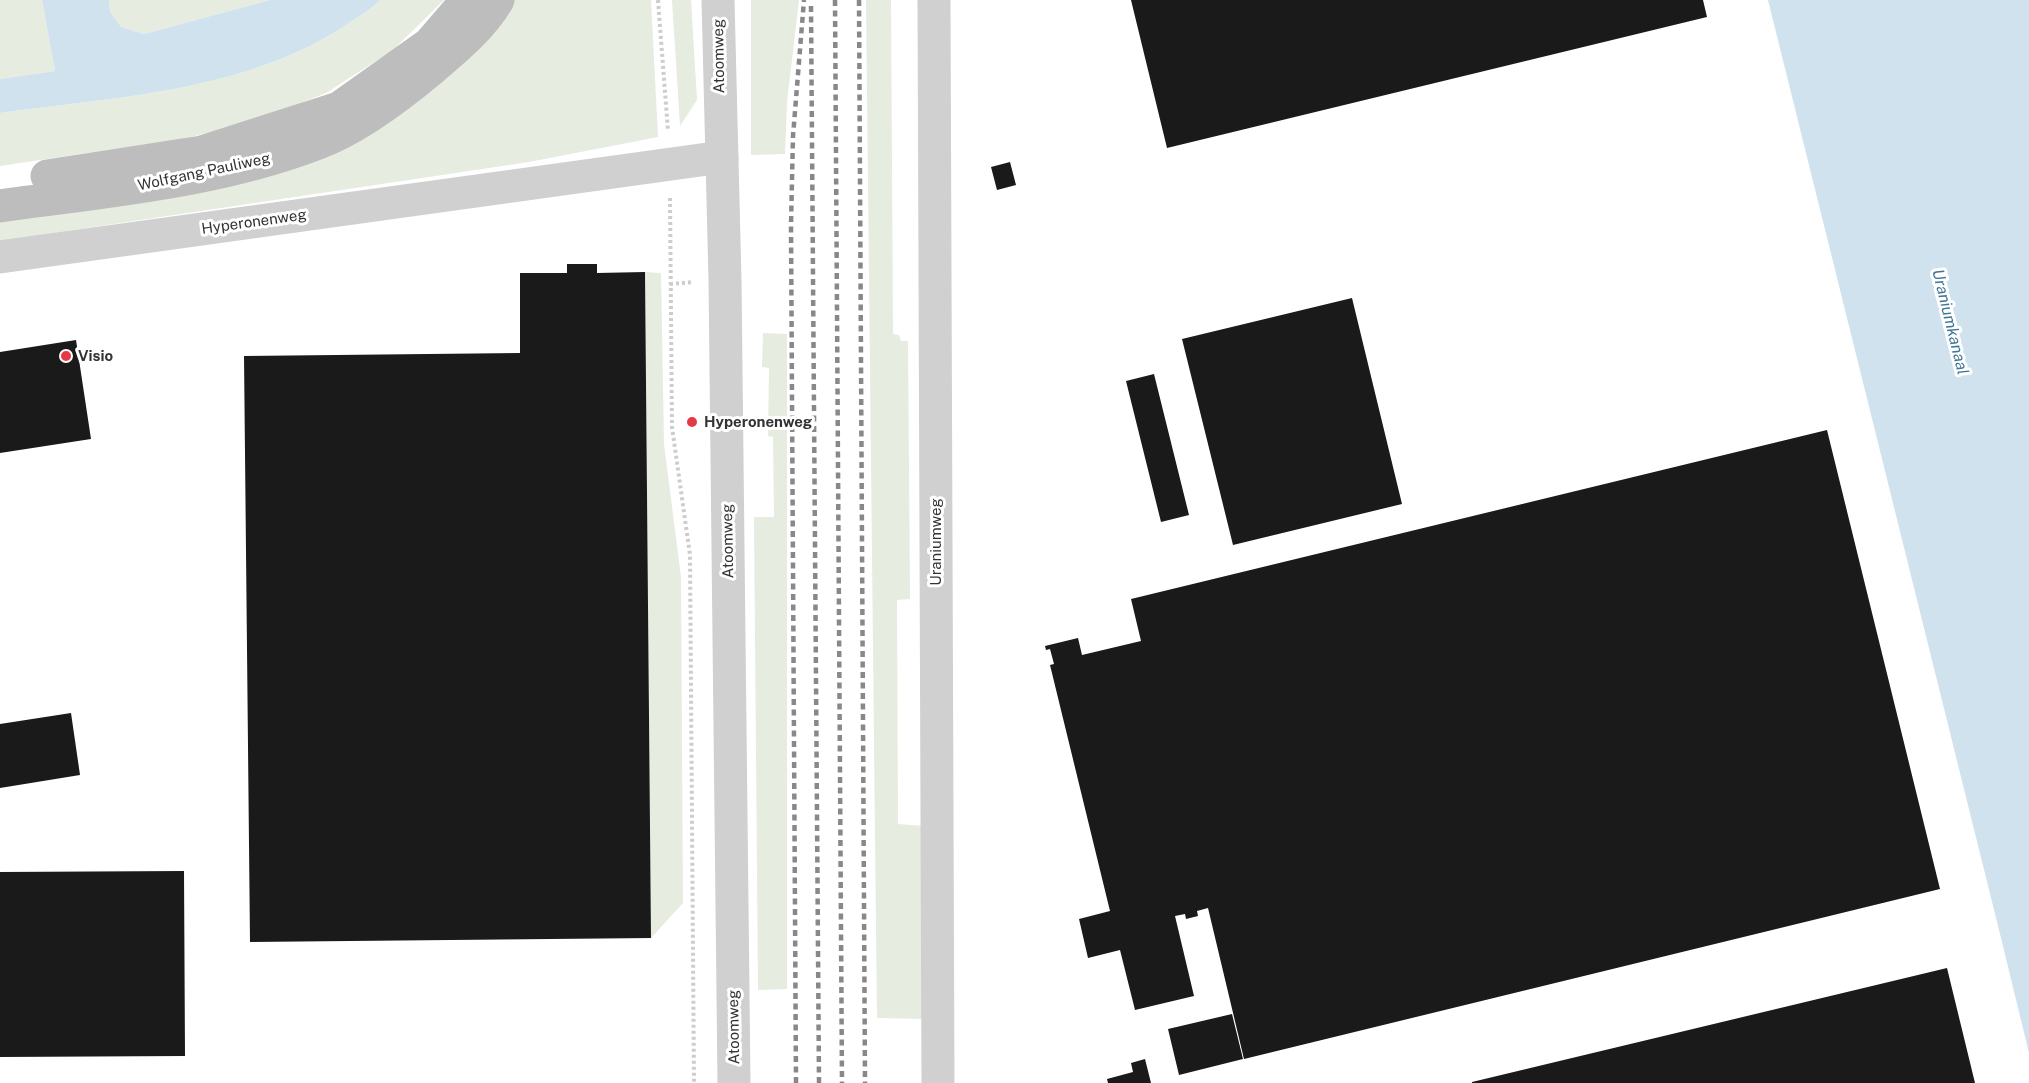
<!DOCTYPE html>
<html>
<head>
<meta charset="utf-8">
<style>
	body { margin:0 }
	canvas { display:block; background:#fff }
</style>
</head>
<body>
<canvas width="2029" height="1083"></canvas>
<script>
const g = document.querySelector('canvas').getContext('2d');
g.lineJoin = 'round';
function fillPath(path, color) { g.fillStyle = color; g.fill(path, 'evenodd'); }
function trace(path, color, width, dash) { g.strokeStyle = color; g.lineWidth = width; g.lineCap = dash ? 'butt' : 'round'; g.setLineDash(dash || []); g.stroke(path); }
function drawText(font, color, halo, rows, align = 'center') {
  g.font = font + ' "Public Sans",sans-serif'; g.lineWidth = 6; g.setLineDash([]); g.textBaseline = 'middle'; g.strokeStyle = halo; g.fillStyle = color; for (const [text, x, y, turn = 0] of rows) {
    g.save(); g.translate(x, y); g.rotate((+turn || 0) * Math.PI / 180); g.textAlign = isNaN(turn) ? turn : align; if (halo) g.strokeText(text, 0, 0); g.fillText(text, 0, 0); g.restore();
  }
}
fillPath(new Path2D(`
	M 0,0 L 42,0 L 55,71 L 0,79 Z
	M 109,0 L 270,0 L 144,34 L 121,27 L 110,12 Z
	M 380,0 L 444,0 L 393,50 L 326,93 L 248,124 L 181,139 L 0,166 L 0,113 C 115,97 242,92 343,27 C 355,18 370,11 380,0 Z
	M 513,0 L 651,0 L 658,137 L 529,162 L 0,241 L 0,216 L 213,183 Z
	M 672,0 L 691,0 L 697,100 L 680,126 Z
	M 751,0 L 799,0 L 787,102 L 785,154 L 751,155 Z
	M 866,0 L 891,0 L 893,334 L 899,335 L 901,341 L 908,341 L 910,599 L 897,600 L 898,824 L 924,826 L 923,1019 L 877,1018 Z
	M 645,272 L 661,273 L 664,444 L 681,577 L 683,903 L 651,938 Z
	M 763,333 L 787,334 L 787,989 L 758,990 L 754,517 L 774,517 L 773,437 L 768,436 L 769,368 L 762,367 Z`), '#e6ecdf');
fillPath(new Path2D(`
	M 42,0 L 109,0 L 110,12 L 121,27 L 144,34 L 270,0 L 380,0 C 370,11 355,18 343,27 C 242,92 115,97 0,113 L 0,79 L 55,71 Z
	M 1768,0 L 2029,0 L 2029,1053 L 2002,942 Z`), '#cfe2ee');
fillPath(new Path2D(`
	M 1131,0 L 1703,0 L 1707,17 L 1167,148 Z
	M 1010,162 L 1016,185 L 997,190 L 991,167 Z
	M 567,264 L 597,264 L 597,273 L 645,272 L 651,938 L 250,942 L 244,356 L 520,353 L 520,273 L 567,273 Z
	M 1352,298 L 1402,504 L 1233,545 L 1182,339 Z
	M 76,340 L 91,439 L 0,453 L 0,352 Z
	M 1154,374 L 1189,515 L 1161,522 L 1126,381 Z
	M 1827,430 L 1940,889 L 1244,1059 L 1208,908 L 1197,911 L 1198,916 L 1186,919 L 1185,914 L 1175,916 L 1194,996 L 1135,1010 L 1120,950 L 1088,958 L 1079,919 L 1110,911 L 1050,665 L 1054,664 L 1050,649 L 1046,650 L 1045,646 L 1078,638 L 1082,655 L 1141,641 L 1131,599 Z
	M 71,713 L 80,775 L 0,788 L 0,724 Z
	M 184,871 L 185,1056 L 0,1057 L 0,872 Z
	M 1947,968 L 1975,1083 L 1472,1083 L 1472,1082 Z
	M 1232,1014 L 1243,1059 L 1179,1075 L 1168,1029 Z
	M 1145,1059 L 1151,1083 L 1108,1083 L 1107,1079 L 1133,1072 L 1131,1063 Z`), '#1a1a1a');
trace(new Path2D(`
	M 658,0 L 668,131
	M 670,198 L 672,427 L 690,555 L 694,1083
	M 670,284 L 693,282`), '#cdcdcd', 4, [3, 3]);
trace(new Path2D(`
	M 934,0 L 938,1083
	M 0,257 L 722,157`), '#d0d0d0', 33);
trace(new Path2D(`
	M 718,0 L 725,280 L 734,1083`), '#d0d0d0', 33);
trace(new Path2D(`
	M 47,176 L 202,152 L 339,108 L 429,44 L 467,0
	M 0,206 C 106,191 217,182 318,143 C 356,129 401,95 432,69 C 456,49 482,27 498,0`), '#bdbdbd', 33);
trace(new Path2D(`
	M 835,0 L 842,1083
	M 859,0 L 865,1083
	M 811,6 L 819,1083
	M 796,1083 L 791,225 L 793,136 L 804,0`), '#888', 4.5, [6, 4.5]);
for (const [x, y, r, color] of [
	[66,356,6,"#e63946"],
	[692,422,6,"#e63946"]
]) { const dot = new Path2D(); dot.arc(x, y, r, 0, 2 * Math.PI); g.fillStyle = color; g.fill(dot); trace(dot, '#fff', 2); }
drawText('15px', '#333', '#fff', [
	["Atoomweg",719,56,-91],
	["Wolfgang Pauliweg",204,172,-12],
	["Hyperonenweg",254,222,-8],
	["Atoomweg",728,541,-91],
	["Uraniumweg",936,542,-90],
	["Atoomweg",734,1027,-91]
]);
drawText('bold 15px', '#333', '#fff', [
	["Visio",78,356],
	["Hyperonenweg",704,422]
], 'left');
drawText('italic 16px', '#3f7597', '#fff', [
	["Uraniumkanaal",1950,322,76]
]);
</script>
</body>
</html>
